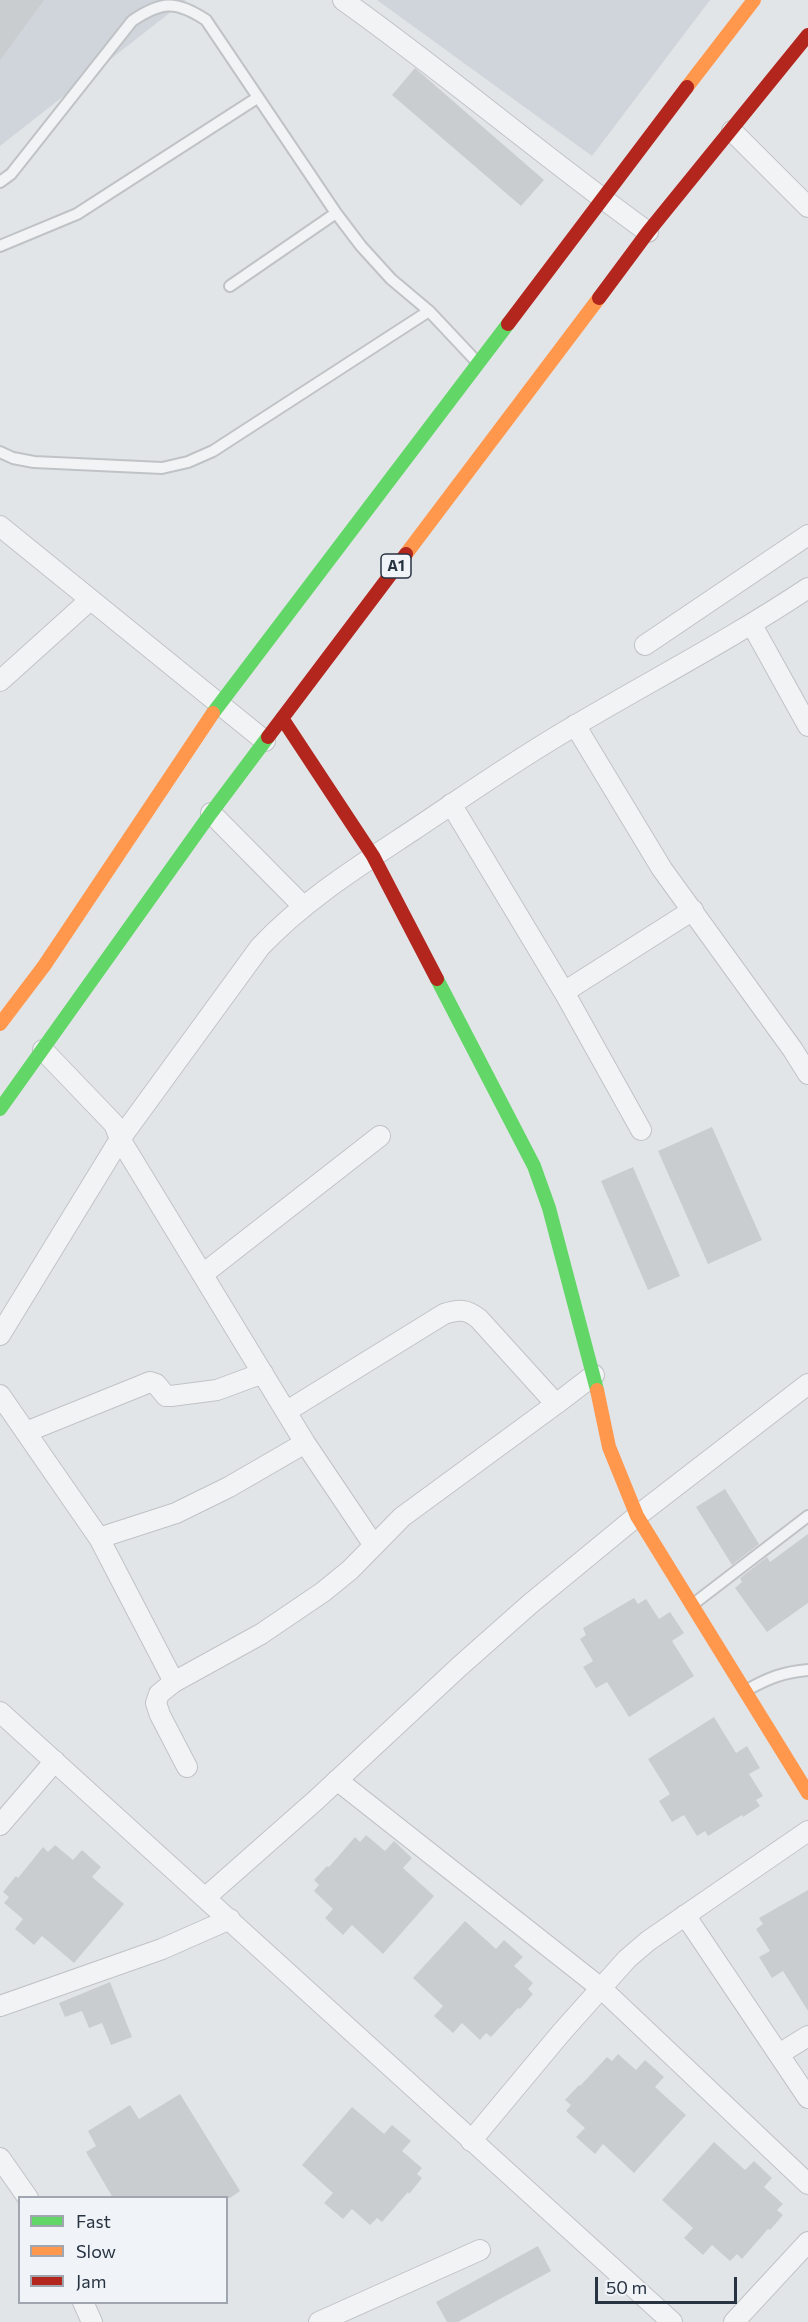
<!DOCTYPE html>
<html>
<head>
<meta charset="utf-8">
<style>
	body { margin:0 }
	#map { position:relative; width:808px; height:2322px; overflow:hidden; background:#e2e5e8; font-family:Commissioner,sans-serif }
	canvas { display:block }
	.legend { position:absolute; left:18px; top:2196px; width:210px; height:108px; box-sizing:border-box; background:#f0f3f7; border:2px solid #a0a6af; margin:0; padding:8px 10px; list-style:none; font-size:18px; color:#283342 }
	.legend li { display:flex; align-items:center; gap:12px; height:30px }
	.legend b { width:30px; border:2px solid #a0a6af }
	.scale { position:absolute; left:595px; top:2277px; width:142px; height:27px; box-sizing:border-box; border:3px solid #283342; border-top:0; padding-left:8px; font-size:18px; line-height:21px; white-space:nowrap; color:#283342; -webkit-text-stroke:4px #f0f3f7; paint-order:stroke }
</style>
</head>
<body>
<div id="map">
<canvas width="808" height="2322"></canvas>
<ul class="legend">
<li><b style="height:8px;background:#63d668"></b>Fast</li>
<li><b style="height:8px;background:#ff974d"></b>Slow</li>
<li><b style="height:8px;background:#b3261e"></b>Jam</li>
</ul>
<div class="scale">50 m</div>
</div>
<script>
const g = document.querySelector('canvas').getContext('2d');
g.lineJoin = 'round';
function fillPath(path, color) { g.fillStyle = color; g.fill(path, 'evenodd'); }
function trace(path, color, width, dash) { g.strokeStyle = color; g.lineWidth = width; g.lineCap = dash ? 'butt' : 'round'; g.setLineDash(dash || []); g.stroke(path); }
function drawText(font, color, halo, rows, align = 'center') {
  g.font = font + ' Commissioner,sans-serif'; g.lineWidth = 5; g.setLineDash([]); g.textBaseline = 'middle'; g.strokeStyle = halo; g.fillStyle = color; for (const [text, x, y, turn = 0] of rows) {
    g.save(); g.translate(x, y); g.rotate((+turn || 0) * Math.PI / 180); g.textAlign = isNaN(turn) ? turn : align; if (halo) g.strokeText(text, 0, 0); g.fillText(text, 0, 0); g.restore();
  }
}
fillPath(new Path2D(`
	M 0,0 L 186,0 L 0,146 Z
	M 377,0 L 710,0 L 592,156 Z`), '#d0d5db');
fillPath(new Path2D(`
	M 0,0 L 44,0 L 0,60 Z
	M 415,68 L 544,180 L 521,206 L 392,95 Z
	M 712,1127 L 762,1240 L 708,1264 L 658,1151 Z
	M 633,1167 L 680,1276 L 648,1290 L 601,1181 Z
	M 725,1489 L 759,1544 L 732,1565 L 696,1507 Z
	M 808,1534 L 808,1603 L 767,1632 L 735,1588 L 742,1582 L 740,1578 L 767,1557 L 770,1562 Z
	M 634,1598 L 638,1604 L 646,1599 L 659,1619 L 670,1612 L 684,1633 L 672,1641 L 694,1676 L 629,1717 L 607,1682 L 596,1688 L 583,1667 L 593,1661 L 580,1639 L 586,1635 L 583,1628 Z
	M 714,1717 L 736,1753 L 747,1746 L 760,1768 L 749,1774 L 763,1796 L 756,1800 L 760,1806 L 743,1817 L 742,1815 L 708,1836 L 705,1831 L 697,1836 L 684,1815 L 672,1822 L 659,1801 L 670,1794 L 648,1759 Z
	M 366,1835 L 385,1851 L 394,1841 L 412,1858 L 403,1868 L 434,1896 L 383,1954 L 352,1925 L 343,1935 L 325,1918 L 333,1909 L 314,1891 L 319,1885 L 314,1880 L 327,1866 L 329,1867 L 355,1837 L 360,1842 Z
	M 55,1845 L 73,1860 L 82,1850 L 101,1867 L 92,1877 L 124,1904 L 74,1963 L 42,1936 L 34,1945 L 15,1929 L 23,1919 L 4,1903 L 9,1897 L 3,1892 L 16,1876 L 18,1878 L 43,1847 L 48,1852 Z
	M 808,1890 L 808,2011 L 783,1971 L 772,1978 L 759,1957 L 770,1951 L 756,1929 L 763,1924 L 759,1918 Z
	M 465,1921 L 496,1949 L 504,1940 L 523,1957 L 514,1966 L 533,1983 L 528,1989 L 533,1994 L 520,2009 L 518,2008 L 491,2037 L 486,2033 L 480,2040 L 462,2023 L 453,2033 L 434,2016 L 443,2006 L 413,1978 Z
	M 110,1982 L 132,2037 L 111,2045 L 102,2023 L 89,2028 L 82,2011 L 65,2017 L 59,2003 Z
	M 618,2054 L 636,2070 L 645,2060 L 664,2077 L 655,2087 L 686,2115 L 634,2173 L 603,2144 L 595,2154 L 576,2137 L 585,2128 L 566,2111 L 571,2105 L 565,2100 L 579,2085 L 580,2086 L 607,2057 L 612,2061 Z
	M 180,2094 L 240,2191 L 230,2198 L 113,2198 L 86,2152 L 96,2146 L 88,2131 L 130,2105 L 139,2119 Z
	M 352,2107 L 384,2134 L 392,2125 L 411,2141 L 402,2151 L 422,2168 L 417,2174 L 422,2178 L 409,2194 L 408,2192 L 382,2222 L 377,2218 L 370,2225 L 352,2209 L 343,2219 L 324,2203 L 333,2193 L 302,2165 Z
	M 714,2142 L 745,2170 L 754,2161 L 772,2178 L 764,2187 L 783,2204 L 777,2210 L 783,2215 L 770,2230 L 768,2229 L 742,2259 L 737,2254 L 730,2261 L 712,2245 L 703,2255 L 684,2238 L 693,2228 L 662,2200 Z
	M 538,2246 L 551,2271 L 458,2322 L 447,2322 L 436,2302 Z`), '#cacdd0');
const lane = new Path2D(`
	M 0,182 L 11,174 L 132,21 C 161,1 176,0 206,20 L 336,213 L 361,246 L 391,279 L 429,311 L 477,362
	M 0,246 L 77,214 L 257,98
	M 230,286 L 336,213
	M 0,452 L 13,458 L 34,462 L 162,468 L 188,462 L 213,451 L 429,311
	M 692,1605 L 808,1516
	M 747,1690 C 768,1678 784,1672 808,1670`);
const street = new Path2D(`
	M 343,0 C 447,74 544,157 648,232
	M 732,131 L 808,207
	M 0,526 L 265,741
	M 752,625 L 808,726
	M 645,645 L 808,535
	M 0,681 L 90,600
	M 575,725 L 662,869 L 793,1050 L 808,1074
	M 451,804 L 564,992 L 641,1130
	M 211,813 L 304,907
	M 564,992 L 693,910
	M 43,1050 L 114,1124 L 120,1139 L 305,1443 L 373,1544
	M 203,1274 L 380,1136
	M 0,1335 L 120,1139 L 260,947 C 303,901 359,866 412,831 C 466,795 520,757 576,725 C 654,679 733,638 808,588
	M 0,1395 L 99,1538 L 174,1682
	M 287,1411 L 444,1314 C 459,1309 467,1309 479,1319 L 556,1404 L 594,1375
	M 26,1432 L 150,1382 L 156,1384 L 166,1396 L 171,1396 L 217,1390 L 263,1373
	M 99,1538 L 176,1513 L 229,1487 L 305,1443
	M 0,1712 L 672,2322
	M 187,1767 L 160,1715 L 156,1703 L 159,1694 L 174,1682 L 261,1634 L 323,1592 L 350,1570 L 402,1517 L 556,1404
	M 337,1780 L 602,1989 L 808,2184
	M 0,1825 L 55,1761
	M 206,1897 L 316,1800 L 460,1666 L 530,1604 L 637,1516 L 808,1384
	M 685,1915 L 808,2098
	M 0,2006 L 162,1949 L 230,1919
	M 779,2054 L 808,2036
	M 471,2141 L 561,2033 L 627,1959 L 648,1941 L 808,1831
	M 0,2158 L 28,2198
	M 83,2302 L 92,2322
	M 319,2322 L 480,2250
	M 734,2322 L 808,2242`);
trace(lane, '#c0c3c6', 14);
trace(street, '#c0c3c6', 22);
trace(lane, '#f2f3f4', 10);
trace(street, '#f2f3f4', 20);
trace(new Path2D(`
	M 213,713 L 508,324
	M 437,979 L 534,1166 L 549,1208 L 597,1390
	M 0,1109 L 211,813 L 268,737`), '#63d668', 14);
trace(new Path2D(`
	M 687,87 L 754,0
	M 406,554 L 599,298
	M 0,1024 L 44,966 L 213,713
	M 597,1390 L 609,1447 L 637,1516 L 808,1793`), '#ff974d', 14);
trace(new Path2D(`
	M 599,298 L 648,232 L 808,35
	M 508,324 L 687,87
	M 282,718 L 373,856 L 437,979
	M 268,737 L 406,554`), '#b3261e', 14);
for (const [x, y, w] of [
	[396,566,30]
]) { const box = new Path2D(); box.roundRect(x - w / 2, y - 12, w, 24, 4.5); g.fillStyle = '#f0f3f7'; g.fill(box); trace(box, '#283342', 1.5); }
drawText('bold 15px', '#283342', null, [
	["A1",396,566]
]);
</script>
</body>
</html>
